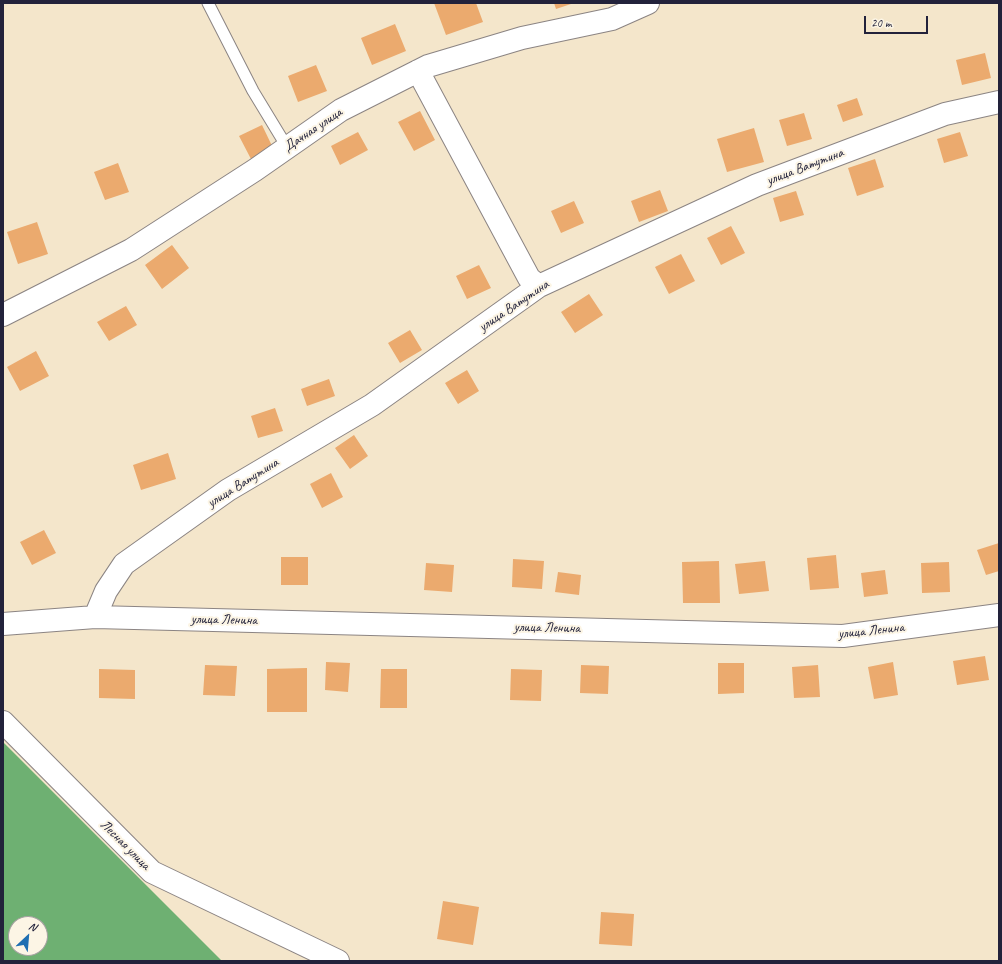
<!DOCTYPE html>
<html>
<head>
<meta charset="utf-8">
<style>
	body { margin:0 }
	#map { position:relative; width:1002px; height:964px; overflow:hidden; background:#f4e6cb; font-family:Caveat,sans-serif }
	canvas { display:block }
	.frame { position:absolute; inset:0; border:4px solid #22223b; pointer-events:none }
	.north { position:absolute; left:8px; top:916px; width:40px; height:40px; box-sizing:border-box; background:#fcf5e5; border:1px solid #a5a1a1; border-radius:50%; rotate:26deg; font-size:11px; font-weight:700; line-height:16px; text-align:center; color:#22223b }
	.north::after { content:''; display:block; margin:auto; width:14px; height:18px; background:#1f6fb2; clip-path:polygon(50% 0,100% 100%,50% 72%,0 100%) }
	.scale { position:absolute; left:864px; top:16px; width:64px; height:18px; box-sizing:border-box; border:2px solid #22223b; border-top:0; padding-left:5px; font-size:12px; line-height:14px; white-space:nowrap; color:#22223b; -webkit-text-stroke:3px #fcf5e5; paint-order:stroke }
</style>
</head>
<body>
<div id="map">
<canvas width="1002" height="964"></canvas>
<div class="frame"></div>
<div class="north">N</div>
<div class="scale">20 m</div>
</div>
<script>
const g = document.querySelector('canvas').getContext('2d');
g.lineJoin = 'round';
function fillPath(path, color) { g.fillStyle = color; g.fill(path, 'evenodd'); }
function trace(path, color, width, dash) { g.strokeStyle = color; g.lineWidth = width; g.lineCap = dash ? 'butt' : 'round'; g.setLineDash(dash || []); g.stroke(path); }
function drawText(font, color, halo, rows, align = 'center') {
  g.font = font + ' Caveat,sans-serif'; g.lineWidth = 4; g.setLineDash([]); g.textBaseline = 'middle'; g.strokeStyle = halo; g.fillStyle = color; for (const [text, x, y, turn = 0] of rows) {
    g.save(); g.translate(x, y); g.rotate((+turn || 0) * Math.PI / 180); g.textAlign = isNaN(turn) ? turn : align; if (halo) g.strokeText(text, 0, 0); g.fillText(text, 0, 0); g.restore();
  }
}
fillPath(new Path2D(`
	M 3,742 L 222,961 L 3,961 ZM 16,924 L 40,924 L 40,948 L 16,948 Z`), '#6eb072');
fillPath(new Path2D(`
	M 434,3 L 476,3 L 483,22 L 446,35 Z
	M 554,3 L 574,3 L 556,9 Z
	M 395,24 L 406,51 L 372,65 L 361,38 Z
	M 985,53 L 991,78 L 962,85 L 956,60 Z
	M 316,65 L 327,91 L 298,102 L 288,76 Z
	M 857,98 L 863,115 L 843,122 L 837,105 Z
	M 420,111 L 435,140 L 414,151 L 398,122 Z
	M 804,113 L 812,139 L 787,146 L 779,120 Z
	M 262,125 L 273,148 L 251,159 L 239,136 Z
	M 754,128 L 764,162 L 727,172 L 717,139 Z
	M 358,132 L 368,150 L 340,165 L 331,146 Z
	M 960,132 L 968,156 L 944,163 L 937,139 Z
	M 875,159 L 884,187 L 857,196 L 848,168 Z
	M 118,163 L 129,192 L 105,200 L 94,172 Z
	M 660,190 L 668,211 L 639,222 L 631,201 Z
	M 796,191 L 804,215 L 780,222 L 773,198 Z
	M 574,201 L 584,223 L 561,233 L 551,211 Z
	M 37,222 L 48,254 L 18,264 L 7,232 Z
	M 731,226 L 745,253 L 721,265 L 707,238 Z
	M 172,245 L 189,268 L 162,289 L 145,265 Z
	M 681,254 L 695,281 L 669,294 L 655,267 Z
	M 479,265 L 491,288 L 467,299 L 456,276 Z
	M 589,294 L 603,315 L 575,333 L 561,312 Z
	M 126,306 L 137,325 L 109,341 L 97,322 Z
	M 410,330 L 422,350 L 400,363 L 388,343 Z
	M 36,351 L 49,376 L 20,391 L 7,367 Z
	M 467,370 L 479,391 L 458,404 L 445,383 Z
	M 329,379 L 335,396 L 307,406 L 301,389 Z
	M 275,408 L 283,431 L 258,438 L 251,416 Z
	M 354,435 L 368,456 L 350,469 L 335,448 Z
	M 168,453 L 176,479 L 141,490 L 133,465 Z
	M 331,473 L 343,497 L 322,508 L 310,484 Z
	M 44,530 L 56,553 L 32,565 L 20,542 Z
	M 999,543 L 999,571 L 986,575 L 977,550 Z
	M 836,555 L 839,588 L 810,590 L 807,558 Z
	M 281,557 L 308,557 L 308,585 L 281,585 Z
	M 513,559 L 544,561 L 542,589 L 512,587 Z
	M 719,561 L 720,603 L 683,603 L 682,562 Z
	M 765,561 L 769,591 L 739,594 L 735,564 Z
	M 949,562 L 950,592 L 922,593 L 921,563 Z
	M 426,563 L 454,565 L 452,592 L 424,590 Z
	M 885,570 L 888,594 L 864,597 L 861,573 Z
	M 558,572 L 581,575 L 579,595 L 555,592 Z
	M 985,656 L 989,680 L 957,685 L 953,661 Z
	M 326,662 L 350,663 L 348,692 L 325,690 Z
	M 893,662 L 898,695 L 874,699 L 868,667 Z
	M 718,663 L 744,663 L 744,693 L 718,694 Z
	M 205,665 L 237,666 L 235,696 L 203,695 Z
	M 581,665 L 609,666 L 608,694 L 580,693 Z
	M 818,665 L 820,697 L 794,698 L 792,667 Z
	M 307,668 L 307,712 L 267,712 L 267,669 Z
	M 99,669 L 135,670 L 135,699 L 99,698 Z
	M 381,669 L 407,669 L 407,708 L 380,708 Z
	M 511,669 L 542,670 L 541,701 L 510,700 Z
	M 443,901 L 479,907 L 473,945 L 437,939 Z
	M 601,912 L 634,914 L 632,946 L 599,944 Z`), '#ebaa6e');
const lane = new Path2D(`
	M 208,3 L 253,91 L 287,147`);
const street = new Path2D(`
	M 418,71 L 529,278 L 539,286
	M 3,315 L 131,250 L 255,170 L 341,110 L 428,66 L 522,38 L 612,19 L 648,3
	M 95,617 L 106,591 L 124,564 L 228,490 L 372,405 L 539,286 L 757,185 L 945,114 L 999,102
	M 3,624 L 95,617 L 843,636 L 999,615
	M 3,722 L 152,872 L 338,961`);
trace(lane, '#8b8483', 13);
trace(street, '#8b8483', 24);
trace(lane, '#fff', 11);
trace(street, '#fff', 22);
drawText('14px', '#22223b', '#fcf5e5', [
	["Дачная улица",313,130,-34],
	["улица Ватутина",805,167,-21],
	["улица Ватутина",514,306,-34],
	["улица Ватутина",243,483,-32],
	["улица Ленина",224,620,1],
	["улица Ленина",547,628,1],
	["улица Ленина",871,631,-6],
	["Лесная улица",125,845,45]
]);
</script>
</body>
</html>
